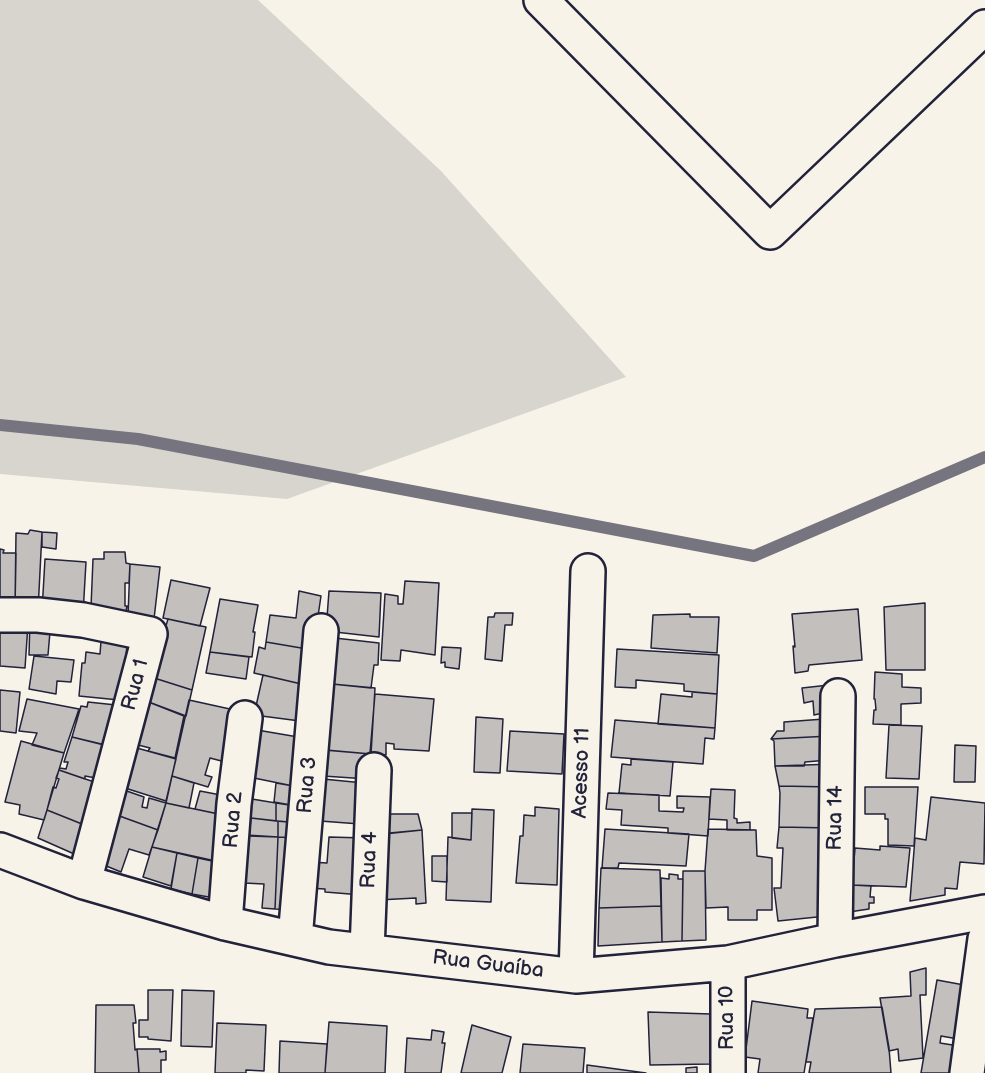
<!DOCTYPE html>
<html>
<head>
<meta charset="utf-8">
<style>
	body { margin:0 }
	canvas { display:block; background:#f7f3e8 }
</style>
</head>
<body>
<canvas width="985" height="1073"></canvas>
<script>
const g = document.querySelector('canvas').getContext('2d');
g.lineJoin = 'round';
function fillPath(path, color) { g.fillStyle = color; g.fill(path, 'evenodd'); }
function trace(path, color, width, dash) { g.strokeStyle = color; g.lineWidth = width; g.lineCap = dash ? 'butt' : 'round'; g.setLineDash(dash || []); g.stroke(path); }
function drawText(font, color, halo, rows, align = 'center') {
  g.font = font + ' "Balsamiq Sans",sans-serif'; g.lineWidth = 4.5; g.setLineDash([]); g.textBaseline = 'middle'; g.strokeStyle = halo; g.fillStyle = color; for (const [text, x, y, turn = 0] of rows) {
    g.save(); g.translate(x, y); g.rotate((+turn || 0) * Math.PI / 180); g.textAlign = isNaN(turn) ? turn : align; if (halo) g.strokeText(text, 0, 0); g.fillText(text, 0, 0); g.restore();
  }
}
fillPath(new Path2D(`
	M 0,0 L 258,0 L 441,171 L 626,377 L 287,499 L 0,474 Z`), '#d8d5cf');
trace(new Path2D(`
	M 0,425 L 138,439 L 754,556 L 985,457`), '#76747f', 12);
const building = new Path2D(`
	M 30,530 L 42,532 L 38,611 L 15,609 L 16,533 L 28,534 Z
	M 42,532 L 57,533 L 56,549 L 42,547 Z
	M 0,549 L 4,550 L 3,553 L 16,553 L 15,609 L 0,609 Z
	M 104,552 L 125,552 L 126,563 L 130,564 L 129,583 L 125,583 L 125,606 L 127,606 L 125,617 L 91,607 L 93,559 L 104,559 Z
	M 45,559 L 86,562 L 83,614 L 42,611 Z
	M 130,564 L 160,567 L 154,619 L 128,616 Z
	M 171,580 L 210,588 L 200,626 L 163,618 Z
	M 405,581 L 439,583 L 435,655 L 401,650 L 400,661 L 381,660 L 385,594 L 398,596 L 398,604 L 403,604 Z
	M 299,591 L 321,596 L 313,650 L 266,642 L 270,615 L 296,618 Z
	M 329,591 L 381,593 L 379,637 L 326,631 Z
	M 220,599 L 258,605 L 253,632 L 255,632 L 252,657 L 210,652 Z
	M 925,603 L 925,670 L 886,670 L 884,607 Z
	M 858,609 L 862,660 L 809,665 L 808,671 L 795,673 L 793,646 L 795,647 L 792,614 Z
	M 495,613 L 513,613 L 512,625 L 505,625 L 502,661 L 485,659 L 488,617 L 494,617 Z
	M 690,614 L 690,617 L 719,617 L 717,653 L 651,648 L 653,615 Z
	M 30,619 L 51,620 L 48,655 L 29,655 Z
	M 168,619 L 206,627 L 192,690 L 151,677 Z
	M 0,624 L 28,624 L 25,668 L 0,666 Z
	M 326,637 L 379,643 L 378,665 L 374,665 L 371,688 L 332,684 Z
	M 101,641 L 127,644 L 126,658 L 134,659 L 129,701 L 79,696 L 82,663 L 85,663 L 86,652 L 100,654 Z
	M 266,642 L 313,650 L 310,686 L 254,673 L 259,647 L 265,649 Z
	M 442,647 L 461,648 L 459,669 L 445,667 L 445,662 L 441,663 Z
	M 617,649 L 719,655 L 717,694 L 684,691 L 684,684 L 636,680 L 636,688 L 615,687 Z
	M 210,652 L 249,657 L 246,679 L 206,673 Z
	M 34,656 L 74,660 L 71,682 L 57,681 L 56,694 L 29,689 Z
	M 875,672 L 902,674 L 902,687 L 921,688 L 921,703 L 901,704 L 901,725 L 873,724 L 874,710 L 876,710 L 875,699 L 874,699 Z
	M 263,675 L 310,686 L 300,721 L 254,715 Z
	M 151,677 L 192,690 L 186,716 L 146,701 Z
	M 332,684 L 375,688 L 371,754 L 324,750 Z
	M 829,685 L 832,711 L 814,715 L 813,701 L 804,703 L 802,688 Z
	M 0,690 L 20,692 L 16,733 L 0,731 Z
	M 692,692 L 717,694 L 715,728 L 658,724 L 661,694 L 692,697 Z
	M 375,694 L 434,699 L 429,751 L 394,749 L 394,744 L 386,743 L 386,755 L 370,753 Z
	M 27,699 L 79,709 L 64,753 L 32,745 L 37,733 L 19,731 Z
	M 141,699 L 184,716 L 175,758 L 148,751 L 150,748 L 134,744 Z
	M 189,700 L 239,711 L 229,763 L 210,758 L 205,775 L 212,777 L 208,787 L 172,776 Z
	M 88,702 L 116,705 L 104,745 L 72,737 L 81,706 L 87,707 Z
	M 476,717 L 503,719 L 500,773 L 474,772 Z
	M 824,719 L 830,736 L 771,739 L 777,731 L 784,731 L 784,722 Z
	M 615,720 L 715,728 L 714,739 L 705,738 L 703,764 L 611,757 Z
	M 889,725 L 922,726 L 919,779 L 886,778 Z
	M 257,730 L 310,739 L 303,788 L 249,777 Z
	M 510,731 L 564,734 L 562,774 L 507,771 Z
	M 830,736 L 829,760 L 805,762 L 804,766 L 775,766 L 774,741 L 771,739 Z
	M 72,737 L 114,747 L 96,778 L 85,776 L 85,779 L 59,770 L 60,768 L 66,769 L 68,762 L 64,762 Z
	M 21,741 L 64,753 L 44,820 L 19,814 L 20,805 L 5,802 Z
	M 955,745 L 976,746 L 975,782 L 954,782 Z
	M 137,748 L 176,759 L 166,801 L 125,788 Z
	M 326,750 L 371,754 L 368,779 L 323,776 Z
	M 631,759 L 673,762 L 670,796 L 619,793 L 622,764 L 631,765 Z
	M 834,764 L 833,787 L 779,786 L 775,766 Z
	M 59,770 L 103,785 L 87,826 L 47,810 L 53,787 L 56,788 L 59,779 L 56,778 Z
	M 172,776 L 194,783 L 189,808 L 166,803 Z
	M 323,779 L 364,783 L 360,824 L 320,821 Z
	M 276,783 L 305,788 L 302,807 L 274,802 Z
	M 779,786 L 833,787 L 832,828 L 779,827 L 780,793 Z
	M 865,787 L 918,787 L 914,846 L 888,845 L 888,819 L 885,819 L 885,814 L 865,814 Z
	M 121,789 L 144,797 L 142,807 L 147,808 L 149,798 L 166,803 L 158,830 L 114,814 Z
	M 711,789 L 735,790 L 734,818 L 737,819 L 737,823 L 750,822 L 750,830 L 727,830 L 727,820 L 709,819 Z
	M 200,791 L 231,797 L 228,816 L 195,809 Z
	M 608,793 L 659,795 L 659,811 L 683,812 L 684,808 L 677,808 L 677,796 L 710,797 L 708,836 L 668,833 L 668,828 L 621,825 L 622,810 L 606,809 Z
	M 931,797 L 985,803 L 984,864 L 960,862 L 957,889 L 945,888 L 945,895 L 910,901 L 915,838 L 926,840 Z
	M 252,799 L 276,803 L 276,821 L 251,818 Z
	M 166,803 L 228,816 L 220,862 L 152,847 Z
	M 276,803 L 302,807 L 300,823 L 276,821 Z
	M 535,807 L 559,809 L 557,885 L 516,883 L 520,836 L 523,836 L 524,815 L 535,816 Z
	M 472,809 L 494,810 L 491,902 L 446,900 L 448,837 L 471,840 Z
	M 47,810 L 87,826 L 81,857 L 38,838 Z
	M 452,813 L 472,813 L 471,840 L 452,838 Z
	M 114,814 L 158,830 L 149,855 L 129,849 L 121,872 L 99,863 Z
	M 381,814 L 418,814 L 422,830 L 379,834 Z
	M 251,818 L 278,821 L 278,837 L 249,836 Z
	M 278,821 L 298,823 L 297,838 L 278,837 Z
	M 779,827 L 832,828 L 827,916 L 778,921 L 774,888 L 781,888 L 783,848 L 777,848 Z
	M 605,829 L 689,834 L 686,866 L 619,863 L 618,868 L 602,868 Z
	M 708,829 L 756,830 L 757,856 L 772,858 L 772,910 L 757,910 L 757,920 L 728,920 L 728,907 L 706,908 L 705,871 Z
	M 422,830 L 426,903 L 416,904 L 416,898 L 378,900 L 375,835 Z
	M 246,835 L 278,837 L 275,909 L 262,908 L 264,884 L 244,883 Z
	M 278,837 L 297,838 L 295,910 L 275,909 Z
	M 329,837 L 365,838 L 362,895 L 325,892 L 325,889 L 307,888 L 309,862 L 327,863 Z
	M 880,846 L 910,848 L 906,887 L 852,885 L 855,848 L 880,850 Z
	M 152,847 L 177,853 L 171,886 L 143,877 Z
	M 177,853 L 198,858 L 192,894 L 171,889 Z
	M 432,856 L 447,856 L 447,882 L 432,881 Z
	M 198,858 L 226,864 L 220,899 L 192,894 Z
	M 601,868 L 660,870 L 661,906 L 599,908 Z
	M 683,871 L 705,871 L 706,940 L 682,941 Z
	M 669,874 L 678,875 L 678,879 L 683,879 L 682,941 L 662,942 L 661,878 L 669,879 Z
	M 852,885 L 871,886 L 870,897 L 874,897 L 874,903 L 869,903 L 869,909 L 849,912 Z
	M 661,906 L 662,942 L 598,946 L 599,908 Z
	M 926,968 L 926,995 L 920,995 L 923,1058 L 899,1061 L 898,1049 L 889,1051 L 880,998 L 911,996 L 910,972 Z
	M 937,980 L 975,987 L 964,1040 L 941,1036 L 940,1043 L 965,1047 L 961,1073 L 921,1073 Z
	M 148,990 L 173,990 L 171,1041 L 148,1039 L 148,1037 L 139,1037 L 139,1020 L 148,1020 Z
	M 182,990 L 214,991 L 212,1047 L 181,1046 Z
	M 752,1001 L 808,1009 L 807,1018 L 813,1018 L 804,1073 L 758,1073 L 760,1059 L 745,1057 Z
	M 96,1005 L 134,1005 L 136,1023 L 133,1023 L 135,1050 L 137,1049 L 139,1073 L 95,1073 Z
	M 882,1007 L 889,1048 L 891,1073 L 809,1073 L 811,1062 L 806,1062 L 815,1009 Z
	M 648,1012 L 711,1014 L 710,1064 L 650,1065 Z
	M 329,1022 L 387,1026 L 385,1073 L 325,1073 Z
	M 217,1023 L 266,1025 L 264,1071 L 246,1070 L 246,1073 L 215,1073 Z
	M 472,1025 L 511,1037 L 502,1073 L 461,1073 Z
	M 432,1030 L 444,1032 L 442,1043 L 445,1043 L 441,1073 L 405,1073 L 407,1038 L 431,1040 Z
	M 280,1041 L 327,1044 L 325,1073 L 279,1073 Z
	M 523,1044 L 585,1048 L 583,1073 L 520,1073 Z
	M 137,1049 L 160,1049 L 160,1052 L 166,1051 L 166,1060 L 161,1060 L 161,1073 L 139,1073 Z
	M 587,1065 L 646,1073 L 587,1073 Z
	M 697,1067 L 697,1073 L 686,1073 L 686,1068 Z`);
fillPath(building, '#c2bfbd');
trace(building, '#22223b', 1.5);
const minor = new Path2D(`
	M 541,0 L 770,232 L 985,27
	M 0,615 L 38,615 L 83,620 L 150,634 L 84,882
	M 0,850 L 84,882 L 225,923 L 329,947 L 576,976 L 728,963 L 835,940 L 985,912
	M 225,923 L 234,804 L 245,718
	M 295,939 L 321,631
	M 835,940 L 838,696
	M 367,951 L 374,770
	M 576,976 L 588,571
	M 728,1073 L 728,963
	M 967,1073 L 985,939`);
trace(minor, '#22223b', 38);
trace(minor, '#f7f3e8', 33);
drawText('21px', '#22223b', '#f7f3e8', [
	["Rua 1",136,685,-75],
	["Acesso 11",582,773,-88],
	["Rua 3",308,785,-85],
	["Rua 14",836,818,-89],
	["Rua 2",234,820,-85],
	["Rua 4",370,860,-88],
	["Rua Guaíba",488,965,7],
	["Rua 10",728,1018,-90]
]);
</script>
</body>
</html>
